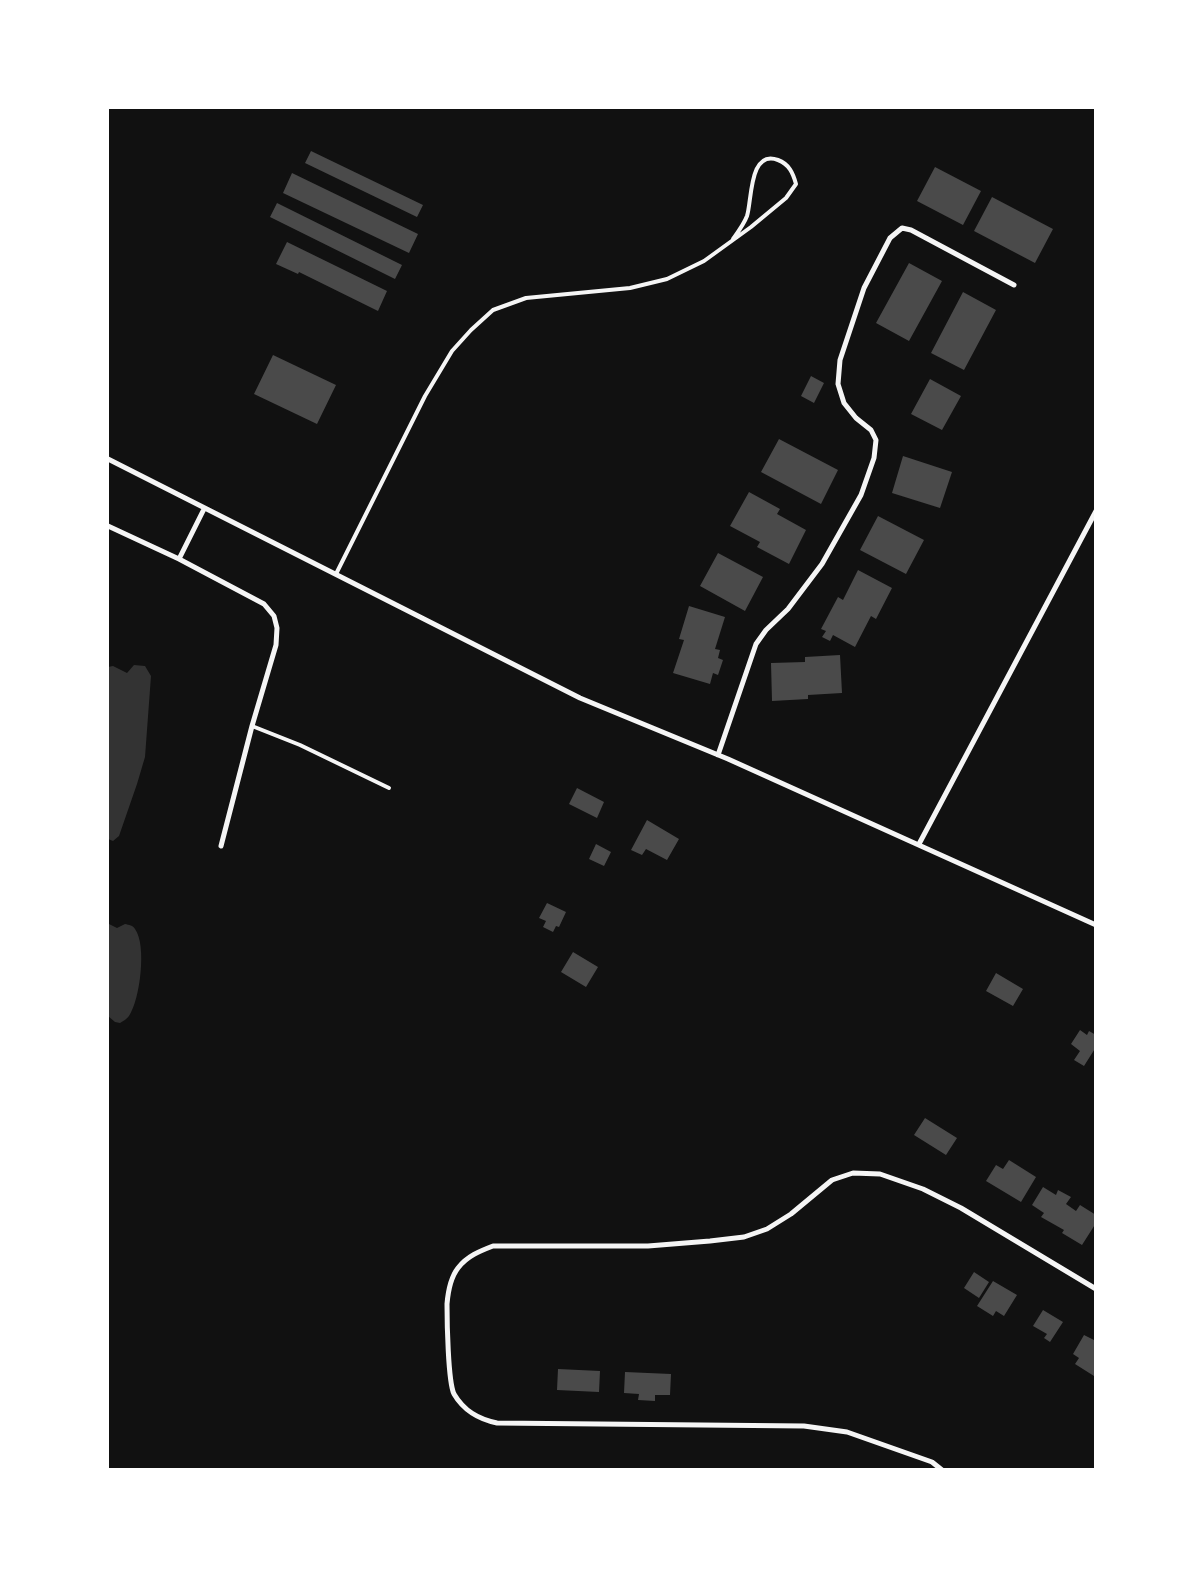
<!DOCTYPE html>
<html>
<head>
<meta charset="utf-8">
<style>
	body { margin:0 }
	#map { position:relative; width:1203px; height:1577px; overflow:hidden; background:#111; font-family:"Exo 2",sans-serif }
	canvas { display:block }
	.frame { position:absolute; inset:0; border:109px solid #fff; pointer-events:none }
</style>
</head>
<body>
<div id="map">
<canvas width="1203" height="1577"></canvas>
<div class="frame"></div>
</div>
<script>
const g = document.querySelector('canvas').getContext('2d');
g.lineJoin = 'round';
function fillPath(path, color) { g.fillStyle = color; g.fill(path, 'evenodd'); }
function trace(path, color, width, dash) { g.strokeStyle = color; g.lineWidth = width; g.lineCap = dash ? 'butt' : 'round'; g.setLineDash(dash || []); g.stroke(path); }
fillPath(new Path2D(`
	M 134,665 L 145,666 L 151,676 L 145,757 L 137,784 L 119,836 L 113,841 L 108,839 L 108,667 L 113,666 L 127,673 Z
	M 109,924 L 117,928 L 125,924 C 129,925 133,925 135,929 C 147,945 140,1000 129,1016 C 127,1019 123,1021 120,1023 L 115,1022 L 108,1016 L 108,927 Z`), '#333');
fillPath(new Path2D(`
	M 311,151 L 423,205 L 417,217 L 305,163 Z
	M 935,167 L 981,191 L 963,225 L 917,201 Z
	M 292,173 L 418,234 L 409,253 L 283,193 Z
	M 992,197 L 1053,229 L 1035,263 L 974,231 Z
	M 277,203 L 402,265 L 395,279 L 270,217 Z
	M 287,242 L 387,291 L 378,311 L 299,272 L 298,274 L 276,264 Z
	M 909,263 L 942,281 L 909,341 L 876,323 Z
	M 963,292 L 996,310 L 964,370 L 931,353 Z
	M 273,355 L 336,385 L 317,424 L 254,394 Z
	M 811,376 L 824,383 L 814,403 L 801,396 Z
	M 930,379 L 961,396 L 942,430 L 911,414 Z
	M 779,439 L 838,470 L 821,504 L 761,472 Z
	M 903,456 L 952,472 L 940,508 L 892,493 Z
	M 749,492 L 780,509 L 777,514 L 806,530 L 789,564 L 757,547 L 760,542 L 730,526 Z
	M 878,516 L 924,540 L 906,574 L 860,550 Z
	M 718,553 L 763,577 L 745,611 L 700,586 Z
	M 858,570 L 892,588 L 876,619 L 871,616 L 855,647 L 833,635 L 830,641 L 822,637 L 826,631 L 821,629 L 838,597 L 843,600 Z
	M 689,606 L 725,617 L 715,649 L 720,650 L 718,658 L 723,660 L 718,675 L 713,673 L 710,684 L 673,673 L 684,640 L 679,639 Z
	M 840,655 L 842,693 L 808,695 L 808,699 L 772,701 L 771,663 L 805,662 L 805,657 Z
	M 577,788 L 604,802 L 597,818 L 569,804 Z
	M 647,820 L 679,839 L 667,860 L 646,849 L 642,855 L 631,850 Z
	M 596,844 L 611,852 L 604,866 L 589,859 Z
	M 547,903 L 566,912 L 559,927 L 556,926 L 553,932 L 543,927 L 546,921 L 539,918 Z
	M 573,952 L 598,967 L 586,987 L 561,972 Z
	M 996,973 L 1023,989 L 1013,1006 L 986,991 Z
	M 1080,1030 L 1087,1035 L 1089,1031 L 1096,1035 L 1096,1047 L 1084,1066 L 1074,1060 L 1080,1051 L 1071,1044 Z
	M 925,1118 L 957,1138 L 946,1155 L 914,1135 Z
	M 1009,1160 L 1036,1177 L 1021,1202 L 986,1181 L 996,1165 L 1003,1169 Z
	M 1043,1187 L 1056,1195 L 1058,1190 L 1071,1197 L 1066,1204 L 1076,1211 L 1080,1205 L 1096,1215 L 1096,1223 L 1082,1245 L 1062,1233 L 1064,1230 L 1041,1217 L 1044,1213 L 1032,1205 Z
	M 974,1272 L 989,1282 L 979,1298 L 964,1288 Z
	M 993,1281 L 1017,1295 L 1004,1316 L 996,1311 L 993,1316 L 977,1306 Z
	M 1043,1310 L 1063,1322 L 1050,1342 L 1044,1338 L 1047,1334 L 1033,1326 Z
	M 1084,1335 L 1096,1341 L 1094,1376 L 1075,1364 L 1079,1358 L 1073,1354 Z
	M 558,1369 L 600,1371 L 599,1392 L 557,1390 Z
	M 625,1372 L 671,1374 L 670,1395 L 655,1395 L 655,1401 L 638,1400 L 639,1394 L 624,1393 Z`), '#4a4a4a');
trace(new Path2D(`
	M 336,574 L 425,396 L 452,351 L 471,330 L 493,310 L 526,298 L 630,288 L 667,279 L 704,261 L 751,227 L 786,198 L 796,184 C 793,173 789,164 778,160 C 749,149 752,201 747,216 C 744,224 738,232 733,239
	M 252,726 L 300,745 L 389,788`), '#f5f5f5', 4);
trace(new Path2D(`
	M 108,459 L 580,698 L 728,759 L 1096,925
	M 108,526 L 179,559 L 204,509
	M 179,559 L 264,604 L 274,616 L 277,628 L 276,645 L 252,726 L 221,846
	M 718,755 L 756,644 L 766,630 L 788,609 L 822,564 L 861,495 L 874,458 L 876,440 L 871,430 L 856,418 L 844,403 L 838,384 L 840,360 L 864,288 L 890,238 L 902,228 L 911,230 L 1014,285
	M 919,844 L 1096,511
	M 942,1470 L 932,1462 L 847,1432 L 804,1426 L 497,1423 C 478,1419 464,1411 454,1394 C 448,1382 447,1320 447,1304 C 448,1292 451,1277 458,1268 C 467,1256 480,1251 493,1246 L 648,1246 L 710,1241 L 744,1237 L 767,1229 L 791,1214 L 832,1180 L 853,1173 L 880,1174 L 923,1189 L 961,1208 L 1096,1289`), '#f5f5f5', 5);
</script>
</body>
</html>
